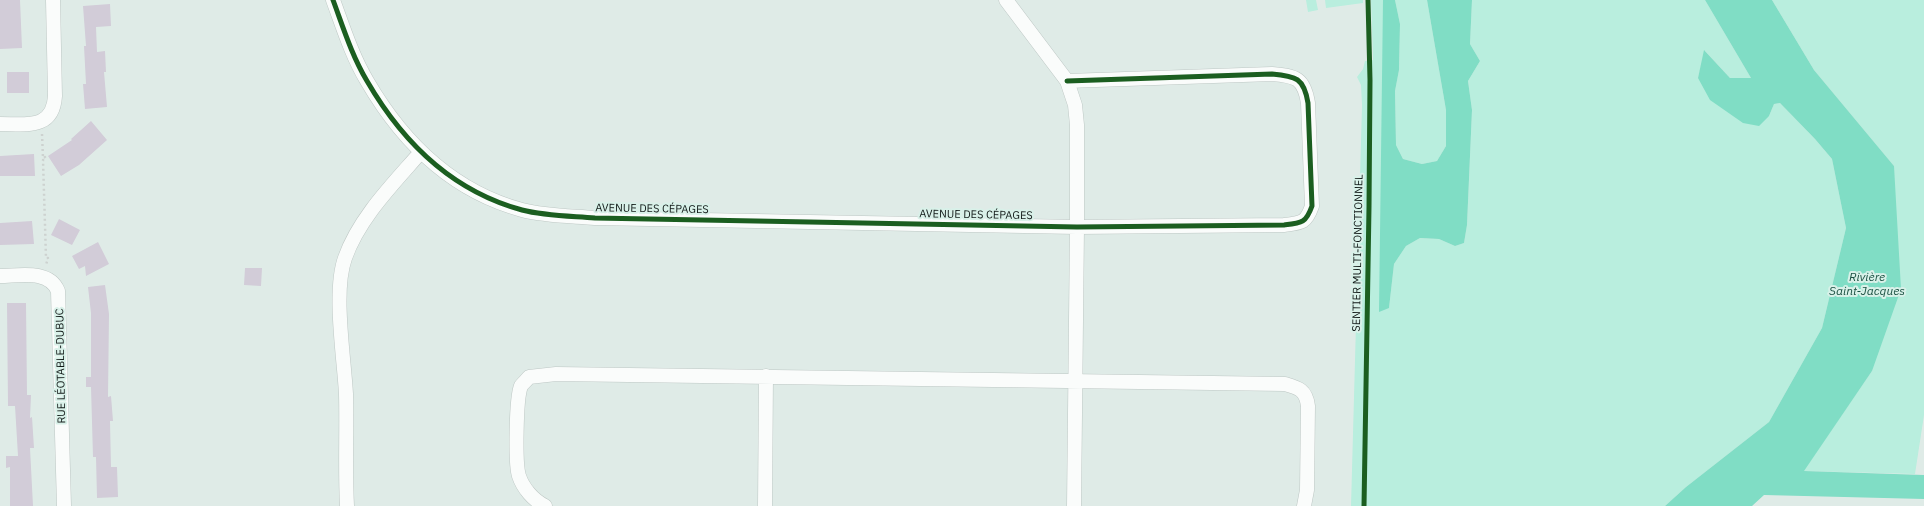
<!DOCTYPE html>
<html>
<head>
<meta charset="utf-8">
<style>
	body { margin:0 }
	canvas { display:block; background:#dfebe7 }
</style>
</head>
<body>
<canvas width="1924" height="506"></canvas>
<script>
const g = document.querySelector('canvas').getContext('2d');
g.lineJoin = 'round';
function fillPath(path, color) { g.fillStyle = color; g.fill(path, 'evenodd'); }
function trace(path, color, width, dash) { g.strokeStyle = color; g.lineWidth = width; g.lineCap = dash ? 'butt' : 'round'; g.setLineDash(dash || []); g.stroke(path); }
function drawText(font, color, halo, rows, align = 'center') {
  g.font = font + ' "IBM Plex Sans",sans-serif'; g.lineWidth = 4; g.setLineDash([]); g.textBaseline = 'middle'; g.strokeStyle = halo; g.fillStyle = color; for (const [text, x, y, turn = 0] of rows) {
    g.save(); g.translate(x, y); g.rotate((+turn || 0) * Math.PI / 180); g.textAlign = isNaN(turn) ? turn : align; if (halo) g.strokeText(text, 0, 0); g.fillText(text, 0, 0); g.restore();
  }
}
fillPath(new Path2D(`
	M 1306,0 L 1316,0 L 1318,10 L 1308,12 Z
	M 1325,0 L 1363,0 L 1363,3 L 1326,8 Z
	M 1371,0 L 1383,0 L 1389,308 L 1394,264 L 1406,246 L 1420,238 L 1439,239 L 1455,246 L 1464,243 L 1467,225 L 1472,110 L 1468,81 L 1480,61 L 1470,44 L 1472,0 L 1705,0 L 1751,78 L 1730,78 L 1705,51 L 1698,78 L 1769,116 L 1774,104 L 1780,103 L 1815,139 L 1832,159 L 1846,228 L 1822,328 L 1769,422 L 1686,487 L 1665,506 L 1351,506 L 1362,105 L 1361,85 L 1357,77 L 1363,69 L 1365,61 L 1373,60 Z
	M 1395,0 L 1427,0 L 1446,110 L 1446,146 L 1437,161 L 1422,164 L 1403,159 L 1396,145 L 1395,91 L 1399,70 L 1400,24 Z
	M 1772,0 L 1924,0 L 1924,415 L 1915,474 L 1803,471 L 1872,371 L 1894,166 L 1814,70 Z`), '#b9eede');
fillPath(new Path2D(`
	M 1383,0 L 1395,0 L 1400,24 L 1399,70 L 1395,91 L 1396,145 L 1403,159 L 1422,164 L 1437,161 L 1446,146 L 1446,110 L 1427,0 L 1472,0 L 1470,44 L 1480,61 L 1468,81 L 1472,110 L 1467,225 L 1464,243 L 1455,246 L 1439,239 L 1420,238 L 1406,246 L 1394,264 L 1389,308 L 1379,312 Z
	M 1705,0 L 1772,0 L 1814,70 L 1894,166 L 1901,289 L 1872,371 L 1804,471 L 1924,475 L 1924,499 L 1764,495 L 1752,506 L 1665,506 L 1686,487 L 1769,422 L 1822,328 L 1846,228 L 1832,159 L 1815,139 L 1780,103 L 1774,104 L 1769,116 L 1759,126 L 1743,123 L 1710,100 L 1698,78 L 1704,50 L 1730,78 L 1751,78 Z`), '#80ddc5');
fillPath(new Path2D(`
	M 0,0 L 20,0 L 22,48 L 0,49 Z
	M 110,4 L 111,26 L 96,27 L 97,52 L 105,51 L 106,72 L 104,72 L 107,107 L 85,109 L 83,84 L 86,84 L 84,46 L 86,46 L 83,6 Z
	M 7,72 L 29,72 L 29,93 L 7,93 Z
	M 91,121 L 107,140 L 79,165 L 61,176 L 48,156 L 72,140 L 71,139 Z
	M 34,154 L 35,176 L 0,176 L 0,156 Z
	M 59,219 L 80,230 L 72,245 L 51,235 Z
	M 32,221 L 34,244 L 0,245 L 0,223 Z
	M 98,242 L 109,264 L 86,276 L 85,266 L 79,269 L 72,256 Z
	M 245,268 L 262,268 L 261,286 L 244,285 Z
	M 105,285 L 109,314 L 108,397 L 111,396 L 113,421 L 110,421 L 111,467 L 117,467 L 118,497 L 97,498 L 96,457 L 93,457 L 91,387 L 86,387 L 86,377 L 91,377 L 91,313 L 88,287 Z
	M 7,303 L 26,303 L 27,395 L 31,395 L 30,418 L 32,417 L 34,448 L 30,448 L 33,506 L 10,506 L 10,467 L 6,468 L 6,456 L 18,456 L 15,406 L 8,406 Z`), '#d2ccd8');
const minor = new Path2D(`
	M 333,0 C 343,27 352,56 367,81 C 403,143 452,191 522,210 C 545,216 571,216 595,218 L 1077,227 L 1284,225 C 1302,223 1306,223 1312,206 L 1308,103 C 1304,78 1296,76 1272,74 L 1067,81
	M 1006,0 L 1067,81 L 1075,105 L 1077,125 L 1077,227 L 1074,506
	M 0,124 C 26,124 53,130 55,96 L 53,0
	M 0,276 C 19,276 49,269 58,291 L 64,506
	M 347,506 C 345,469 347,431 346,394 C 344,357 333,291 345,258 C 359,218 393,184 420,153
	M 545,506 C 533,500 523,488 519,476 C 515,464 516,398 521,386 C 523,383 527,380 529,377 L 556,374 L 1285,384 C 1299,388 1306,390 1308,406 L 1307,490 L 1304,506
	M 765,506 L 766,376`);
trace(minor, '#bdc7c4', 15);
trace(new Path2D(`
	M 42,134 L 43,158 L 45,157 L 45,160 L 43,160 L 46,258 L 48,258 L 46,265`), '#cdd2d0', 2.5, [2, 3]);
trace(minor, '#fafcfb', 14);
trace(new Path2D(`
	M 333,0 C 343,27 352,56 367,81 C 403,143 452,191 522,210 C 545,216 571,216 595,218 L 1077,227 L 1284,225 C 1302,223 1306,223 1312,206 L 1308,103 C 1304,78 1296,76 1272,74 L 1067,81
	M 1364,506 L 1369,207 L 1370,80 L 1368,0`), '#1b5e20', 5);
drawText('11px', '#101816', '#d9f1e9', [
	["AVENUE DES CÉPAGES",652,209,1],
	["AVENUE DES CÉPAGES",976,215,1],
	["SENTIER MULTI-FONCTIONNEL",1358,253,-89],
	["RUE LÉOTABLE-DUBUC",61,366,-91]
]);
drawText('italic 12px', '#1a5042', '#d9f1e9', [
	["Rivière",1867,278],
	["Saint-Jacques",1867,292]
]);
</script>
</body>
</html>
